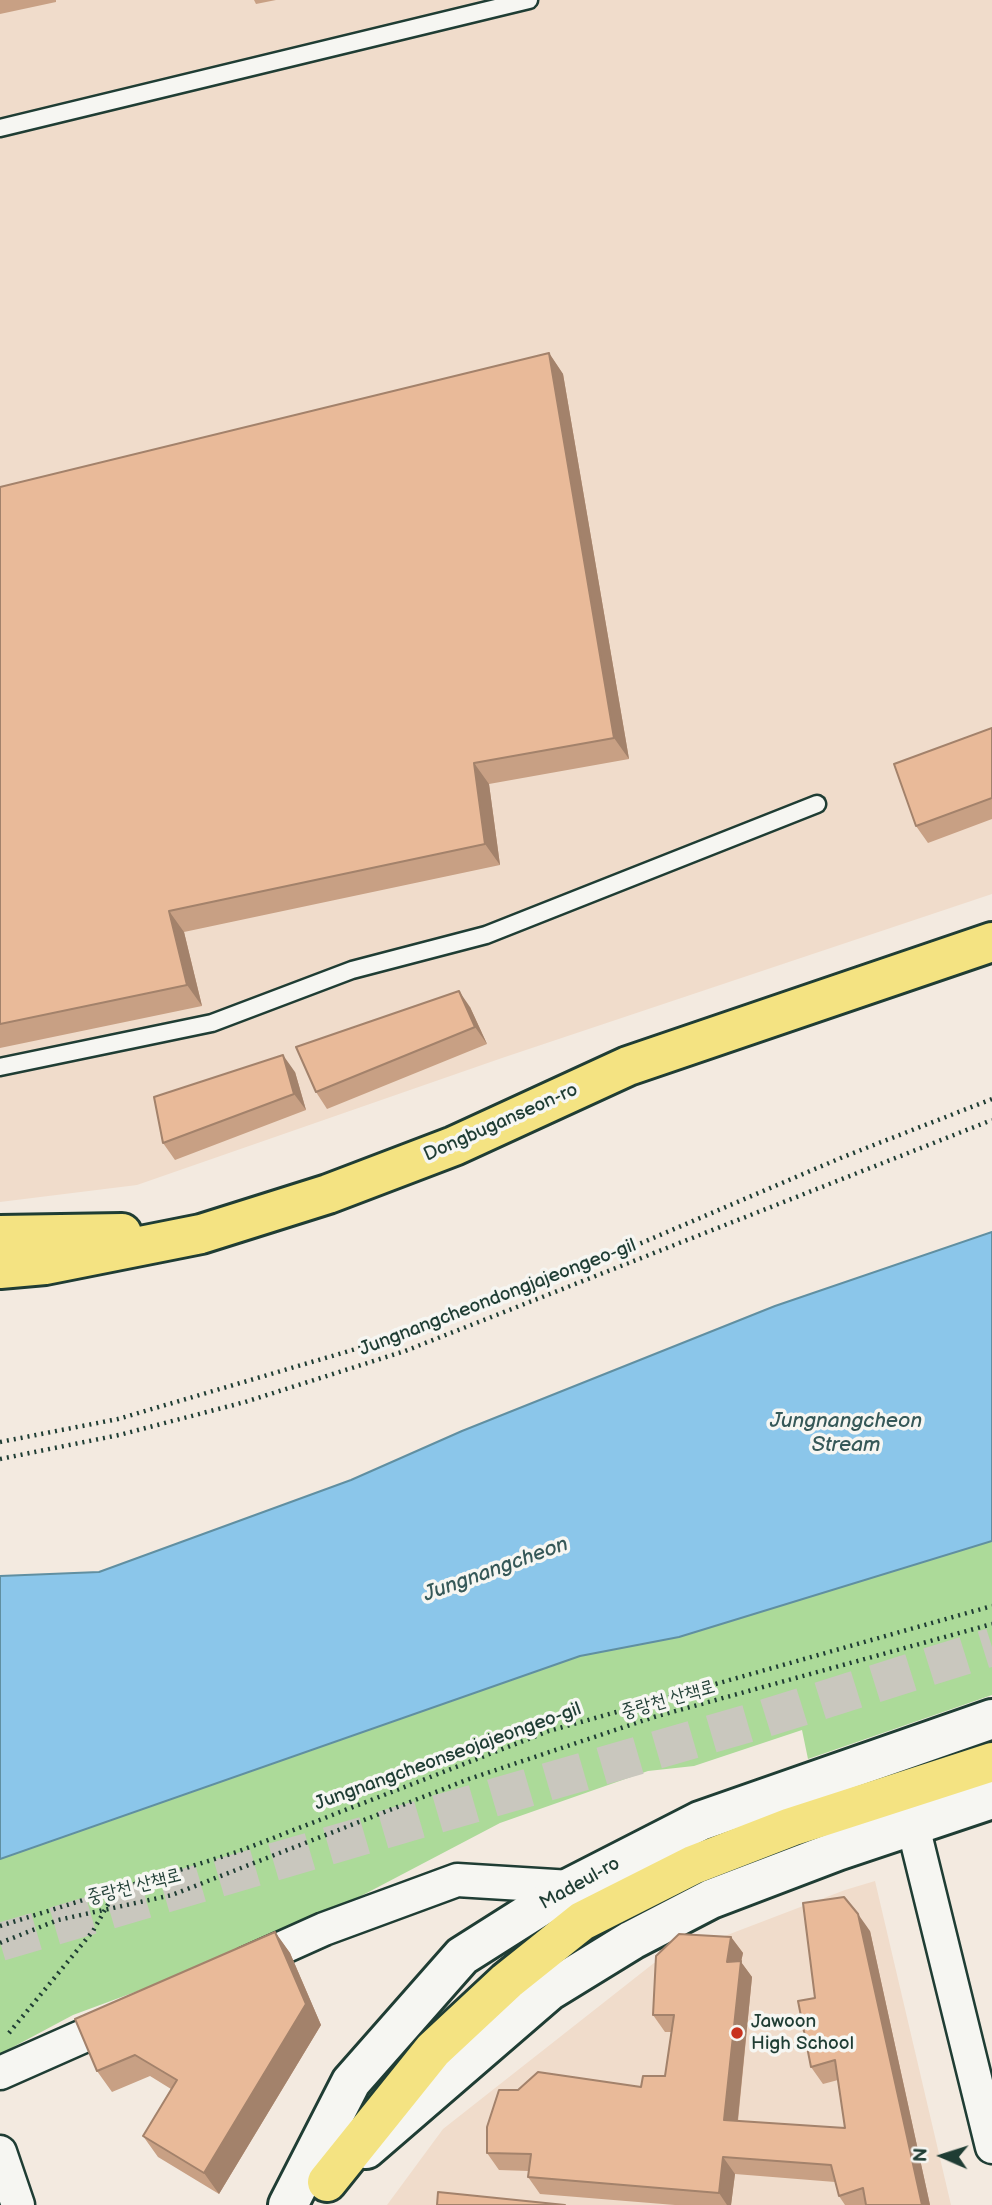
<!DOCTYPE html>
<html>
<head>
<meta charset="utf-8">
<style>
	body { margin:0 }
	#map { position:relative; width:992px; height:2205px; overflow:hidden; background:#f3eae0; font-family:"Balsamiq Sans",sans-serif }
	canvas { display:block }
	.north { position:absolute; left:908px; top:2121px; width:70px; height:70px; -webkit-text-stroke:5px #f6f6f2; paint-order:stroke; rotate:273deg; font-size:19px; font-weight:700; line-height:28px; text-align:center; color:#1f3d34 }
	.north::after { content:''; display:block; margin:auto; width:24px; height:32px; background:#1f3d34; clip-path:polygon(50% 0,100% 100%,50% 72%,0 100%) }
</style>
</head>
<body>
<div id="map">
<canvas width="992" height="2205"></canvas>
<div class="north">N</div>
</div>
<script>
const g = document.querySelector('canvas').getContext('2d');
g.lineJoin = 'round';
function fillPath(path, color) { g.fillStyle = color; g.fill(path, 'evenodd'); }
function trace(path, color, width, dash) { g.strokeStyle = color; g.lineWidth = width; g.lineCap = dash ? 'butt' : 'round'; g.setLineDash(dash || []); g.stroke(path); }
function drawText(font, color, halo, rows, align = 'center') {
  g.font = font + ' "Balsamiq Sans","Poor Story",sans-serif'; g.lineWidth = 7; g.setLineDash([]); g.textBaseline = 'middle'; g.strokeStyle = halo; g.fillStyle = color; for (const [text, x, y, turn = 0] of rows) {
    g.save(); g.translate(x, y); g.rotate((+turn || 0) * Math.PI / 180); g.textAlign = isNaN(turn) ? turn : align; if (halo) g.strokeText(text, 0, 0); g.fillText(text, 0, 0); g.restore();
  }
}
fillPath(new Path2D(`
	M 0,0 L 992,0 L 992,894 L 502,1058 L 137,1185 L 0,1202 Z
	M 875,1881 L 951,2205 L 387,2205 L 443,2129 L 654,1963 L 845,1890 Z`), '#f0dccb');
fillPath(new Path2D(`
	M 992,1541 L 992,1695 L 808,1759 L 802,1730 L 694,1766 L 648,1771 L 500,1823 L 361,1896 L 189,1972 L 73,2015 L 0,2054 L 0,1859 L 580,1656 L 679,1637 Z`), '#acda99');
const water = new Path2D(`
	M 992,1232 L 992,1541 L 679,1637 L 580,1656 L 0,1859 L 0,1576 L 99,1572 L 351,1480 L 462,1431 L 775,1306 Z`);
fillPath(water, '#8bc6ea');
trace(water, '#608fa1', 2);
trace(new Path2D(`
	M 0,1942 L 756,1721 L 992,1647`), '#c9c7be', 38, [38, 19]);
const service = new Path2D(`
	M 0,128 L 529,0
	M 0,1067 L 212,1023 L 352,970 L 486,935 L 817,804`);
const minor = new Path2D(`
	M 913,1826 L 992,2147
	M 246,1964 L 324,1929 L 457,1880 L 571,1887
	M 0,2073 L 122,2019
	M 0,2152 L 18,2205`);
const secondary = new Path2D(`
	M 366,2149 L 549,1991 L 632,1940 L 711,1899 L 837,1851 L 992,1799
	M 288,2205 L 351,2082 L 462,1956 L 571,1887 L 700,1821 L 992,1719`);
const trunk = new Path2D(`
	M 0,1235 L 122,1233
	M 0,1269 L 45,1265 L 201,1234 L 328,1194 L 454,1146 L 628,1066 L 992,942
	M 327,2182 L 433,2050 L 507,1981 L 582,1921 L 693,1865 L 791,1827 L 992,1762`);
trace(service, '#1f3d34', 21);
trace(minor, '#1f3d34', 37);
trace(secondary, '#1f3d34', 44);
trace(trunk, '#1f3d34', 44);
trace(new Path2D(`
	M 0,1442 L 118,1419 L 417,1331 L 578,1270 L 843,1157 L 992,1099
	M 0,1459 L 119,1435 L 245,1402 L 405,1351 L 992,1120
	M 0,1926 L 237,1852 L 549,1731 L 992,1606
	M 0,1943 L 58,1920 L 172,1895 L 469,1779 L 654,1717 L 992,1624
	M 9,2033 L 93,1931 L 115,1892`), '#1f3d34', 4.5, [2, 5]);
trace(service, '#f6f6f2', 16);
trace(minor, '#f6f6f2', 32);
trace(secondary, '#f6f6f2', 38);
trace(trunk, '#f4e382', 38);
fillPath(new Path2D(`
	M 0,0 L 56,0 L 56,2 L 0,14 Z
	M 254,0 L 276,0 L 256,4 Z
	M 549,353 L 563,374 L 629,759 L 489,784 L 500,865 L 184,932 L 202,1006 L 0,1048 L 0,487 Z
	M 992,728 L 992,819 L 928,843 L 916,826 Z
	M 470,1007 L 487,1044 L 327,1109 L 316,1092 Z
	M 295,1072 L 306,1110 L 175,1160 L 163,1143 Z
	M 870,1931 L 930,2205 L 845,2205 L 839,2196 L 835,2182 L 735,2174 L 731,2205 L 675,2205 L 540,2194 L 528,2177 L 529,2171 L 499,2170 L 487,2153 L 665,2076 L 671,2032 L 665,2032 L 653,2015 L 731,1937 L 743,1953 L 741,1962 L 752,1977 L 738,2121 L 845,2128 L 838,2080 L 823,2084 L 811,2067 L 815,1998 Z
	M 275,1932 L 290,1953 L 321,2025 L 219,2194 L 158,2157 L 143,2136 L 171,2089 L 150,2076 L 112,2092 L 97,2071 Z`), '#c8a084');
fillPath(new Path2D(`
	M 549,353 L 563,374 L 629,759 L 614,738 Z
	M 474,763 L 489,784 L 500,865 L 485,844 Z
	M 169,911 L 184,932 L 202,1006 L 187,985 Z
	M 459,991 L 470,1007 L 487,1044 L 475,1027 Z
	M 283,1055 L 295,1072 L 306,1110 L 294,1094 Z
	M 858,1914 L 870,1931 L 930,2205 L 922,2205 Z
	M 275,1932 L 290,1953 L 321,2025 L 219,2194 L 204,2173 Z
	M 731,1937 L 743,1953 L 741,1962 L 752,1977 L 736,2137 L 724,2120 L 727,1962 Z
	M 723,2157 L 735,2174 L 731,2205 L 727,2205 L 719,2193 Z`), '#a3826b');
const building = new Path2D(`
	M 549,353 L 614,738 L 474,763 L 485,844 L 169,911 L 187,985 L 0,1024 L 0,487 Z
	M 992,728 L 992,798 L 916,826 L 894,764 Z
	M 459,991 L 475,1027 L 316,1092 L 296,1047 Z
	M 283,1055 L 294,1094 L 163,1143 L 154,1097 Z
	M 844,1897 L 858,1914 L 922,2205 L 866,2205 L 863,2188 L 839,2196 L 831,2165 L 723,2157 L 719,2193 L 528,2177 L 531,2154 L 487,2153 L 487,2127 L 499,2090 L 518,2090 L 538,2072 L 641,2087 L 643,2076 L 665,2076 L 674,2015 L 653,2015 L 656,1956 L 679,1934 L 731,1937 L 727,1962 L 741,1961 L 724,2120 L 845,2128 L 835,2060 L 811,2067 L 798,2001 L 815,1998 L 803,1903 Z
	M 275,1932 L 306,2004 L 204,2173 L 143,2136 L 177,2080 L 135,2055 L 97,2071 L 75,2019 Z
	M 438,2192 L 565,2205 L 437,2205 Z`);
fillPath(building, '#e9ba99');
trace(building, '#a3826b', 2);
for (const [x, y, r, color] of [
	[737,2033,7,"#c8321e"]
]) { const dot = new Path2D(); dot.arc(x, y, r, 0, 2 * Math.PI); g.fillStyle = color; g.fill(dot); trace(dot, '#f6f6f2', 2.5); }
drawText('19px', '#1f3d34', '#f6f6f2', [
	["Dongbuganseon-ro",501,1123,-24],
	["Jungnangcheondongjajeongeo-gil",498,1298,-21],
	["중랑천 산책로",668,1700,-16],
	["Jungnangcheonseojajeongeo-gil",448,1757,-20],
	["Madeul-ro",580,1884,-29],
	["중랑천 산책로",134,1887,-14]
]);
drawText('19px', '#1f3d34', '#f6f6f2', [
	["Jawoon",751,2022],
	["High School",751,2044]
], 'left');
drawText('italic 21px', '#355858', '#f6f6f2', [
	["Jungnangcheon",846,1422],
	["Stream",846,1446],
	["Jungnangcheon",496,1570,-20]
]);
</script>
</body>
</html>
